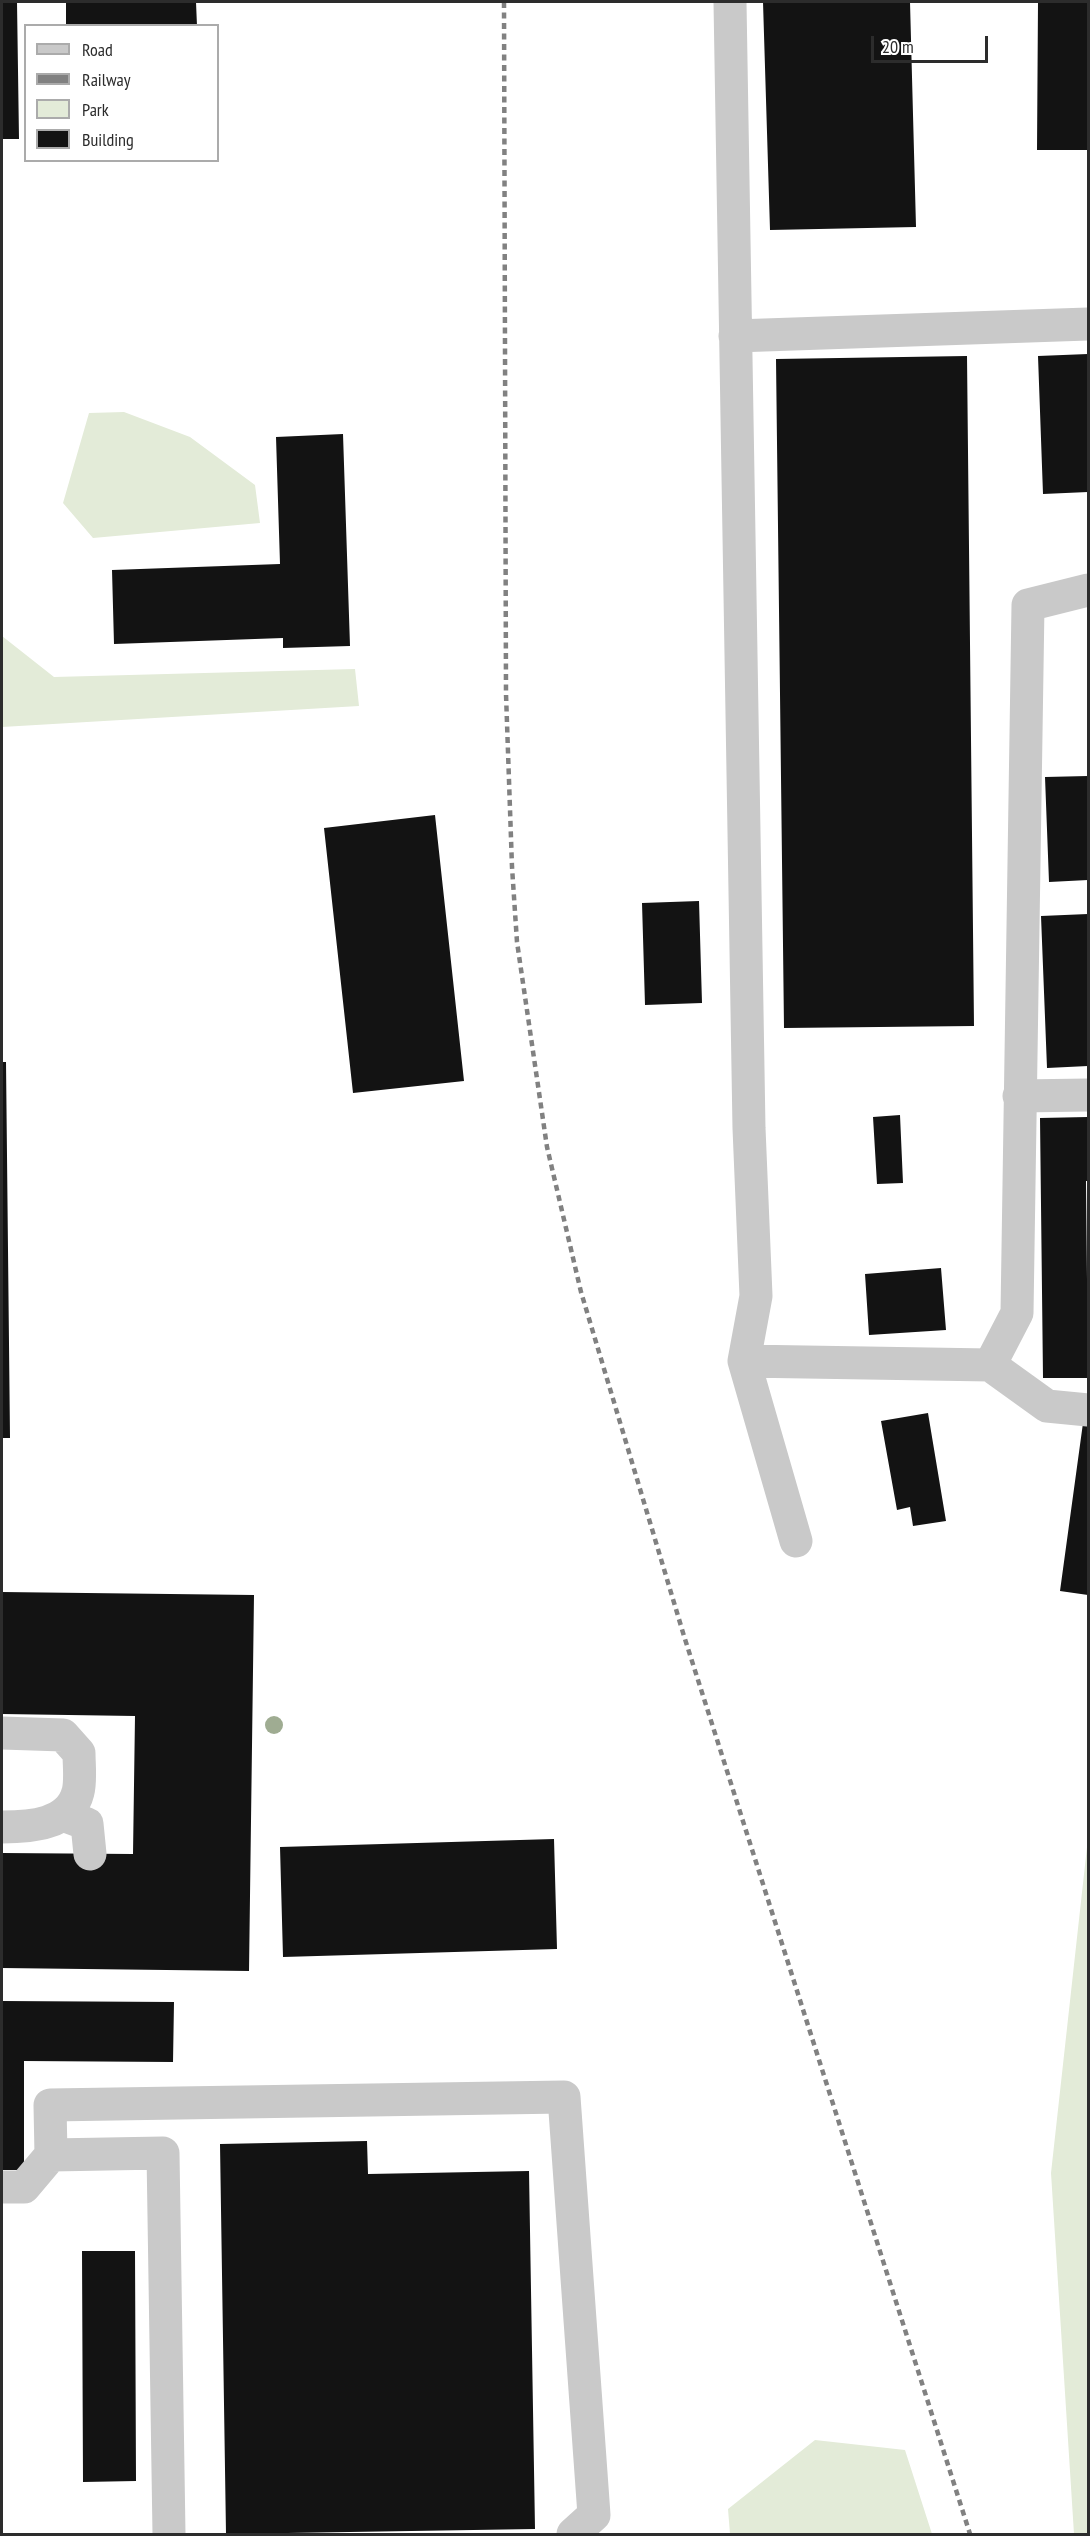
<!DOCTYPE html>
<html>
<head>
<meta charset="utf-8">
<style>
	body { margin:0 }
	#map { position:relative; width:1090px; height:2536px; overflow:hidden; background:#fff; font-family:"PT Sans Narrow",sans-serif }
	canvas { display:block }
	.frame { position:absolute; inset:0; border:3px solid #2c2c2c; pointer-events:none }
	.legend { position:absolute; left:24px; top:24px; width:195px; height:138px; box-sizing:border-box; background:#fff; border:2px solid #ababab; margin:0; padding:8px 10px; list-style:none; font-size:18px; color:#2c2c2c }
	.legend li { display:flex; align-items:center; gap:12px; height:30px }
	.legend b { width:30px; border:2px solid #ababab }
	.scale { position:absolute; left:871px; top:36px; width:117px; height:27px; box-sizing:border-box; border:3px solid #2c2c2c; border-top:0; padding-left:8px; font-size:18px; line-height:21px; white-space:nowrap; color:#2c2c2c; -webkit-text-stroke:4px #fff; paint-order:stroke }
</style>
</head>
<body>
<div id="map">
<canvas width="1090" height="2536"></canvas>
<div class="frame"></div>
<ul class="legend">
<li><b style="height:8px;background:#c9c9c9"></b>Road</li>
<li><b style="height:8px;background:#818181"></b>Railway</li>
<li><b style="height:16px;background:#e3ebd8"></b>Park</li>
<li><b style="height:16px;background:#131313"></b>Building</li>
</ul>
<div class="scale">20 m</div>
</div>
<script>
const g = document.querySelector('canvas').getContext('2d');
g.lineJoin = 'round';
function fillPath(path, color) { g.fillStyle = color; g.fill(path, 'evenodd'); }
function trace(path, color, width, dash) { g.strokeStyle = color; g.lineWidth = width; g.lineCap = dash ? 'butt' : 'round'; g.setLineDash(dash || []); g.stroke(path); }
fillPath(new Path2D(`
	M 124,412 L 190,437 L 255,485 L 260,523 L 93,538 L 63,503 L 89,413 Z
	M 2,636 L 54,677 L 355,669 L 359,706 L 2,727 Z
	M 1088,1838 L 1088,2534 L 1074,2534 L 1051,2173 Z
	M 815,2440 L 905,2450 L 932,2534 L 730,2534 L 728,2509 Z`), '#e3ebd8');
fillPath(new Path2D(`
	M 2,2 L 17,2 L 19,139 L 2,139 Z
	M 66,2 L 196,2 L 197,26 L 66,26 Z
	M 763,2 L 910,2 L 916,227 L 770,230 Z
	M 1038,2 L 1088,2 L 1088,150 L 1037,150 Z
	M 1088,354 L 1088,492 L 1043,494 L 1038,356 Z
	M 967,356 L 974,1026 L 784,1028 L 776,359 Z
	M 343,434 L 350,646 L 283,648 L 283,638 L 114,644 L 112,570 L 280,564 L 276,437 Z
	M 1088,776 L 1088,880 L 1049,882 L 1045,777 Z
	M 435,815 L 464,1081 L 353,1093 L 324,828 Z
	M 699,901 L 702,1003 L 645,1005 L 642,903 Z
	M 1088,914 L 1088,1066 L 1047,1068 L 1041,916 Z
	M 2,1062 L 6,1062 L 10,1438 L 2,1438 Z
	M 900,1115 L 903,1183 L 877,1184 L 873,1117 Z
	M 1088,1117 L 1088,1181 L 1086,1181 L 1088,1378 L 1043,1378 L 1040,1118 Z
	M 941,1268 L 946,1330 L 869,1335 L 865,1274 Z
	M 928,1413 L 946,1521 L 913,1526 L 910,1507 L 897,1510 L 881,1421 Z
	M 1083,1423 L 1088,1423 L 1088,1595 L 1060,1591 Z
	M 2,1592 L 254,1595 L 249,1971 L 2,1968 L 2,1853 L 133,1854 L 135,1716 L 2,1714 Z
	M 554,1839 L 557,1949 L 283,1957 L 280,1847 Z
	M 2,2001 L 174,2002 L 173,2062 L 24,2061 L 24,2170 L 2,2170 Z
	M 367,2141 L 368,2174 L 529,2171 L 535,2529 L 226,2534 L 220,2144 Z
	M 82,2251 L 135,2251 L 136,2481 L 83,2482 Z`), '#131313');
trace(new Path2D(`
	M 730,2 L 749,1128 L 756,1296 L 744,1361 L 990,1365 L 1047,1406 L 1088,1410
	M 735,336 L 1088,324
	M 1019,1096 L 1088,1095
	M 744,1361 L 796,1541
	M 990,1365 L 1017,1313 L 1028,605 L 1088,590
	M 2,1733 L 63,1735 L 79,1753 C 79,1765 81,1781 78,1792 C 70,1825 29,1827 2,1827
	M 63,1815 L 87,1824 L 90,1854
	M 51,2155 L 163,2153 L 169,2534
	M 2,2187 L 24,2187 L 51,2155 L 50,2105 L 564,2097 L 594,2515 L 573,2534`), '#c9c9c9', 33);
trace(new Path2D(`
	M 504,2 L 506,694 L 512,867 L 517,942 L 547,1147 L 581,1292 L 684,1636 L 970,2534`), '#818181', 4.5, [6, 4.5]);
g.fillStyle = '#9fac92';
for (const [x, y] of [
	[274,1725]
]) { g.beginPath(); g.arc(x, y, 9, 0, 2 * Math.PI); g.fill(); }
</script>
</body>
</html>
